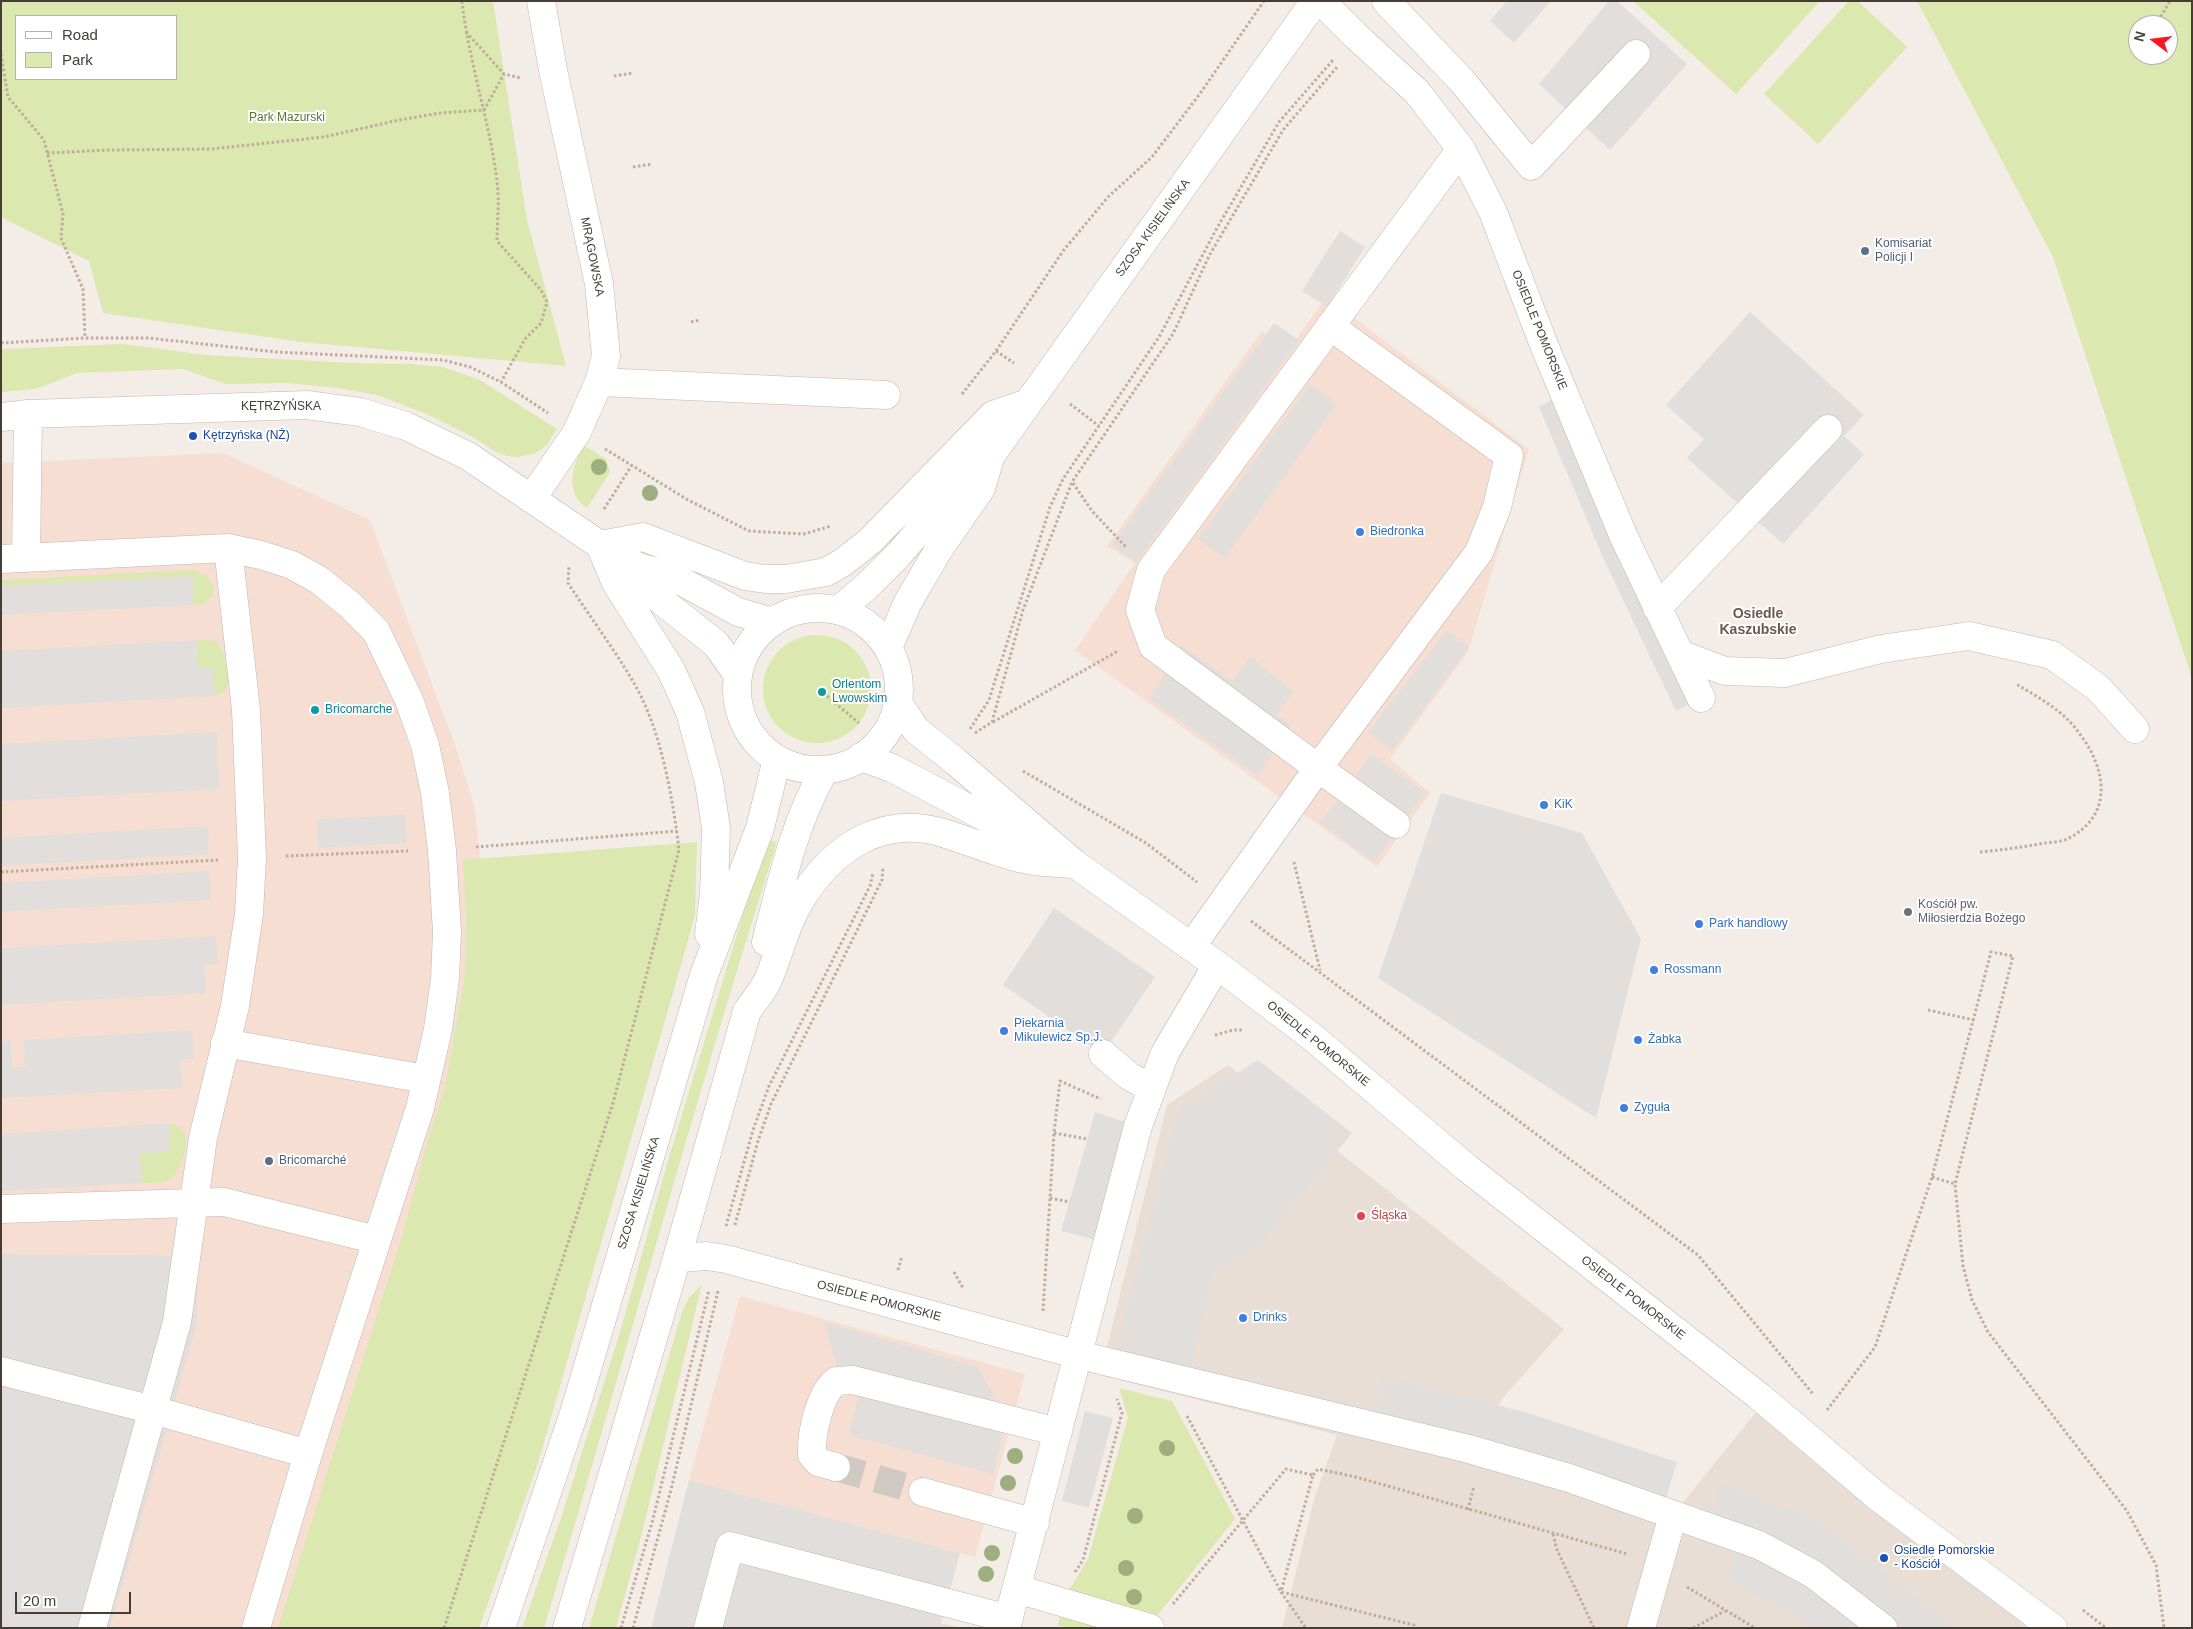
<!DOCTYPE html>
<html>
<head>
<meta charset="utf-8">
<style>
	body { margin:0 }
	#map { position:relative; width:2193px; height:1629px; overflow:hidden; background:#f4ede7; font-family:Arial,sans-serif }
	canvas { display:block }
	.frame { position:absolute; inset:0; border:2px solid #473d36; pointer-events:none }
	.legend { position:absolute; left:15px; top:15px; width:162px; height:65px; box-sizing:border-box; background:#fff; border:1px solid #b5b1af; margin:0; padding:6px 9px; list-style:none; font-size:15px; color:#473d36 }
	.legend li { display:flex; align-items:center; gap:10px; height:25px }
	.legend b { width:25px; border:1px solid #b5b1af }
	.north { position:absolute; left:2128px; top:15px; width:50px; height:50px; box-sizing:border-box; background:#fff; border:1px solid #b5b1af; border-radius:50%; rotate:285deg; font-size:14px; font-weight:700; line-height:20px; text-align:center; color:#473d36 }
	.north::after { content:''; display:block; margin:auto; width:18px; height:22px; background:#fc1624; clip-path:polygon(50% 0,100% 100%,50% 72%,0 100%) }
	.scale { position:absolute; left:15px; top:1592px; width:116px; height:22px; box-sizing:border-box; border:2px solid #473d36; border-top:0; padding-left:6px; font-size:15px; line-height:18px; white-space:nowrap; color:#473d36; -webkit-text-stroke:4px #fff; paint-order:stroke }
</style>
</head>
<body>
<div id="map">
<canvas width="2193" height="1629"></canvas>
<div class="frame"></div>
<ul class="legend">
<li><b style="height:6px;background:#fff"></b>Road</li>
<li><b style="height:14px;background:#dbe8af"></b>Park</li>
</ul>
<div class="north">N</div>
<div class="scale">20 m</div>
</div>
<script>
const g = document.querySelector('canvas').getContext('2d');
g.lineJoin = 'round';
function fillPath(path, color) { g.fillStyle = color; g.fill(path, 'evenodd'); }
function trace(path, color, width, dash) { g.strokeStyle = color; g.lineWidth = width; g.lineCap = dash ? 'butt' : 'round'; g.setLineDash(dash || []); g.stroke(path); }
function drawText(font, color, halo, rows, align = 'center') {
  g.font = font + ' Arial,sans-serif'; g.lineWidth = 4; g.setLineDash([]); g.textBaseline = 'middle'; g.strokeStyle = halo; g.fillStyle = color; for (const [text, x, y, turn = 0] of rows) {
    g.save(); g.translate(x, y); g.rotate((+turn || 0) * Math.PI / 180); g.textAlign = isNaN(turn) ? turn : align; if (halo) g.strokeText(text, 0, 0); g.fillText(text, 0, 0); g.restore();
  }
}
fillPath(new Path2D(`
	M 1228,1065 L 1564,1329 L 1501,1400 L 1477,1464 L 1673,1515 L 1764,1402 L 2027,1628 L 1282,1628 L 1315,1496 L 1337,1435 L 1100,1375 L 1167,1105 Z`), '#e8ded5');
fillPath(new Path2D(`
	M 1326,297 L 1529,449 L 1468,652 L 1390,759 L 1430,793 L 1377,867 L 1075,650 L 1135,563 L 1107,546 L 1262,331 L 1290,348 Z
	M 223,453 L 370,520 L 455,745 L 475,808 L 486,910 L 464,1107 L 290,1628 L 1,1628 L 1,463 Z
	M 740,1296 L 1025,1374 L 975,1557 L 689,1480 Z`), '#f6dfd2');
fillPath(new Path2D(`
	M 1,1 L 493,1 L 527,220 L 566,366 L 301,342 L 103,313 L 89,261 L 1,217 ZM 16,16 L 176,16 L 176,79 L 16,79 Z
	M 1633,1 L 1820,1 L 1736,94 Z
	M 1849,1 L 1858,1 L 1907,47 L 1818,144 L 1764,94 Z
	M 1917,1 L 2192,1 L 2192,678 L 2053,257 ZM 2138,25 L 2168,25 L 2168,55 L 2138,55 Z
	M 123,344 L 206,355 L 352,363 L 409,364 L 443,367 L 480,380 L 557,429 L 547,445 L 536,453 L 518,457 L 507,456 L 496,452 L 473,437 L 427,414 L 377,395 L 336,388 L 288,383 L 226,384 L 183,369 L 77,373 L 36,389 L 1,392 L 1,349 Z
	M 585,446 L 606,459 L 610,472 L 587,508 C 565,495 571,463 585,446 Z
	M 194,570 L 208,577 L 214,587 L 213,596 L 202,604 L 194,605 L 194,576 L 1,586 L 1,580 Z
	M763 689a54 54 0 1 1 108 0a54 54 0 1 1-108 0Z
	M 197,640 L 216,641 C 224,648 231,677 227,687 C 225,692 220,695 215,696 L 213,667 L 198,668 Z
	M 766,839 L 777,842 C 694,1102 623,1366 544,1628 L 522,1628 L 562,1515 L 621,1329 L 667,1164 Z
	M 697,842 L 695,915 L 689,937 L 538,1463 L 479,1628 L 278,1628 L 403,1233 L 427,1143 L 445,1087 L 465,974 L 466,917 L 463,860 Z
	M 170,1123 C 176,1125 182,1128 185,1134 C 189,1145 180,1171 171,1178 C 164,1184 150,1183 141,1183 L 140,1153 L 170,1151 Z
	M 702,1284 L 643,1529 L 616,1628 L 589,1628 L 682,1312 L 688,1299 Z
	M 1119,1388 L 1172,1401 L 1235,1519 L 1156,1617 L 1067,1593 L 1088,1559 L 1128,1417 Z
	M 1060,1617 L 1101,1628 L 1067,1628 L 1058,1625 Z`), '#dbe8af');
fillPath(new Path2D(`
	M 1507,1 L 1551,1 L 1514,43 L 1490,21 Z
	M 1609,1 L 1617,1 L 1687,64 L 1610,150 L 1539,84 Z
	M 1340,231 L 1365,247 L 1327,307 L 1302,291 Z
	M 1750,312 L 1864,415 L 1844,436 L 1864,454 L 1783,544 L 1687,458 L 1704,439 L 1666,405 Z
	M 1274,323 L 1299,340 L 1136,562 L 1112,545 Z
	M 1310,384 L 1337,404 L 1225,558 L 1198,539 Z
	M 1551,400 L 1690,704 L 1676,711 L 1605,562 L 1539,407 Z
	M 194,576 L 194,605 L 1,615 L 1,586 Z
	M 1447,630 L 1469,647 L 1392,750 L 1368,732 Z
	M 197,640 L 198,667 L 213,667 L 215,696 L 1,708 L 1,651 Z
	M 1181,645 L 1232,681 L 1250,657 L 1293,691 L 1277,715 L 1291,725 L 1258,776 L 1150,699 Z
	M 217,732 L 219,789 L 1,801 L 1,744 Z
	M 1372,754 L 1425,793 L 1374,862 L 1320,823 Z
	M 1441,793 L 1582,833 L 1641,939 L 1596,1118 L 1378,978 Z
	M 405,815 L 406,843 L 318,848 L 317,819 Z
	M 208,826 L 209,854 L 1,866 L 1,838 Z
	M 210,871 L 211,900 L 1,912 L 1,883 Z
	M 1054,908 L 1155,977 L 1103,1054 L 1003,985 Z
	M 216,936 L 218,964 L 204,965 L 206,993 L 1,1005 L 1,948 Z
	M 192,1030 L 194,1058 L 180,1060 L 182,1088 L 1,1098 L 1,1041 L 11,1040 L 12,1067 L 25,1067 L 24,1040 Z
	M 1258,1060 L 1352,1133 L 1256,1249 L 1212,1271 L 1190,1370 L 1117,1349 L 1179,1110 Z
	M 1095,1112 L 1138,1126 L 1107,1243 L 1061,1231 Z
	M 170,1123 L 170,1151 L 140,1154 L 141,1183 L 1,1191 L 1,1134 Z
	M 1,1254 L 198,1256 L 197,1323 L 110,1628 L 1,1628 Z
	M 824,1322 L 978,1367 L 1006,1419 L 993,1474 L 849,1435 L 862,1383 L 841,1380 Z
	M 1382,1377 L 1525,1412 L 1677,1462 L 1662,1511 L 1370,1425 Z
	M 1085,1411 L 1113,1418 L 1089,1508 L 1062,1501 Z
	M 689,1480 L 960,1553 L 941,1623 L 961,1628 L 651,1628 Z
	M 1720,1484 L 1817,1521 L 1895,1582 L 1959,1628 L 1815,1628 L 1727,1578 L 1738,1537 L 1712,1527 Z`), '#e2dedc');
trace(new Path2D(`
	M 836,1467 L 923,1492`), '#d1cac4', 28, [28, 14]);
const minor = new Path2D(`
	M 1321,1 L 1356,36 L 1417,92 L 1461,149 L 1493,212 L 1544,345 L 1623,535 L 1701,698
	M 1386,1 L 1462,81 L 1531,166 L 1636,54
	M 1330,326 L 1509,456 L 1497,507 L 1479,552 L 1318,768 L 1396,824
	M 599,382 L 886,395
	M 1,417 L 28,414 L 307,405 L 360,412 L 406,426 L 468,456 L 600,545 L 638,567 L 670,575 L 738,612 L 773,622
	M 532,498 L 577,432 L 599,382 L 606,356 L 599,284 L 553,70 L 541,1
	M 600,545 L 643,537 L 745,576 L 765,579 L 786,579 L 826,572 L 842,563 L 870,541 L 993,415 L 1028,403
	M 600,545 L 616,583 L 671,670 L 690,712 L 709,782 L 716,828 L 714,893 L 709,934
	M 26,558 L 28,414
	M 1,559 L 228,548 L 261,555 L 292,565 L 319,580 L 350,605 L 376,631 L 409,700 L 425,745 L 435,793 L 442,850 L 447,932 L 445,979 L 438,1029 L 420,1108 L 377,1240
	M 638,567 L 658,598 L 716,644 L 738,675
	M 1657,608 L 1828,429
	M737 689a81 81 0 1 1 162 0a81 81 0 1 1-162 0Z
	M 839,610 L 867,586 L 899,554 L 966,476 L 991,455 L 1315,1
	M 888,648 L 908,602 L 939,549 L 981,488 L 991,455
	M 1680,654 L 1725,671 L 1785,673 L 1881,649 L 1969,636 L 2052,655 L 2098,688 L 2135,729
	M 898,703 L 916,730 L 955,761 L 1075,864 L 1217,965 L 1311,1036 L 1467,1168 L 1760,1397 L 1878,1497 L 2053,1628
	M 861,757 L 892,768 L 1032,842
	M 766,942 C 781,884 794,823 824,771
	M 1191,947 L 1318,768 L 1153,646 L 1140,610 L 1151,570 L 1461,149
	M 225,1043 L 425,1079
	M 1103,1054 L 1129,1076 L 1151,1088
	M 1,1209 L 224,1202 L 377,1240 L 308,1454 L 256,1628
	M 677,1258 L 707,1256 L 726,1259 L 1079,1355 L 1469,1449 L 1569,1478 L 1759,1545 L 1813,1574 L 1883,1628
	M 1,1371 L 153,1410 L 308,1454
	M 836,1467 L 818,1462 L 812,1455 C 811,1434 819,1395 836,1381 L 853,1380 L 1058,1432
	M 923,1492 L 1035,1523
	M 1017,1589 L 1150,1628
	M 92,1628 L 177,1322 L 203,1138 L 235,1006 L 249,914 L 252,858 L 246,710 L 228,548
	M 501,1628 L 574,1413 L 704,975 L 760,828 L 777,759
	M 567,1628 L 677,1258 L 747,1011 C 754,1001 763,991 768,980 C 780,952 786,922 803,896 C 834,848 880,816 940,832 C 967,840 994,852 1023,859 C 1039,863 1058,863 1075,864
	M 708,1628 L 730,1546 L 1009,1619
	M 1006,1628 L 1138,1126 L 1165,1053 L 1217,965
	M 1641,1628 L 1673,1515`);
trace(minor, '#c2b6ac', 29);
trace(new Path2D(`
	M 462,1 C 469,65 492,127 498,191 C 499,207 497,225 497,241 L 541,290 L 547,302 L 541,323 L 525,339 L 501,382
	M 2158,21 L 2170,1
	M 466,32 L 504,74
	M 1,54 L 8,97 L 44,140 L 63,214 L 61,238 L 83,289 L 85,337
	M 614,76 L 633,73
	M 47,153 L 108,150 L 211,149 L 324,137 L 399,120 L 440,113 L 484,110 L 504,74 L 521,78
	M 633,167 L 652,164
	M 691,322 L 700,320
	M 1,343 L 85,338 L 148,338 L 277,352 L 443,360 L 470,367 L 501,382 L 548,413
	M 996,351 L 1014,363
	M 962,394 L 996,351 L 1063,251 L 1108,197 L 1152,157 L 1199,95 L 1264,1
	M 1070,404 L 1099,426
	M 605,449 L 688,500 L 749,531 L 804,534 L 831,526
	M 1073,483 L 1092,511 L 1126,547
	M 604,509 L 632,465
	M 827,696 L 859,723
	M 993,722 L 1118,651
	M 970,729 L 989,700 L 1050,507 L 1063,479 L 1159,337 L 1217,228 L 1279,122 L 1333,60
	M 975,733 L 992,722 L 1023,610 L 1072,482 L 1173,334 L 1209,256 L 1283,130 L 1338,66
	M 1023,771 L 1146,843 L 1197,882
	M 476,847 L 677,831
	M 1980,852 C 2002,850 2023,847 2045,843 C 2052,842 2061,842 2067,839 C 2114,816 2107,769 2079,733 C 2064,711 2038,697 2016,684
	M 286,856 L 408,851
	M 1294,862 L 1320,970
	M 1,872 L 218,860
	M 1251,921 L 1698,1255 L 1813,1394
	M 1928,1010 L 1974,1020
	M 1215,1035 L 1233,1030 L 1243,1030
	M 1054,1133 L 1087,1139
	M 1932,1177 L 1955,1184 L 1963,1266 L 1972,1300 L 1988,1332 L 2127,1511 L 2156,1565 L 2164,1628
	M 1050,1198 L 1070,1202
	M 735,1225 L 758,1141 L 771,1104 L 882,880 L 883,868
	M 726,1226 L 753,1130 L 769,1086 L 870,886 L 873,873
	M 898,1270 L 902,1256
	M 954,1272 L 963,1288
	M 1043,1311 L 1054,1133 L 1060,1081 L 1101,1099
	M 1827,1410 L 1875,1347 L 1932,1177 L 1991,952 L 2013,956 L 1955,1184
	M 1187,1416 L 1281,1592 L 1414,1625 L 1414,1628
	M 1313,1475 L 1318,1469 L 1356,1477 L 1627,1554
	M 1468,1510 L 1474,1486
	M 1553,1534 L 1557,1550 L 1594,1628
	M 1075,1572 L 1083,1560 L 1122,1413 L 1117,1399
	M 1687,1587 L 1755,1628
	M 1173,1604 L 1286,1469 L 1313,1475 L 1281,1592 L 1306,1628
	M 2083,1610 L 2106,1628
	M 444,1628 L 613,1103 L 679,850 C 673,799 661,730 635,685 C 615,650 590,617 568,583 L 569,566
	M 621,1628 L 653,1519 L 709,1290
	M 633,1628 L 671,1490 L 718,1291
	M 1693,1628 L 1725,1611`), '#c1ab9b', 3, [2.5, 2.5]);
trace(minor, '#fff', 28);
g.fillStyle = '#9eae7e';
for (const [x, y] of [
	[599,467],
	[650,493],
	[1167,1448],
	[1015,1456],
	[1008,1483],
	[1135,1516],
	[992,1553],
	[1126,1568],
	[986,1574],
	[1134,1597]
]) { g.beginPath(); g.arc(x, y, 8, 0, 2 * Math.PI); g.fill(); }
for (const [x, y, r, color] of [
	[1865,251,5,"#5c6f8a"],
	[193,436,5,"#1a4fb4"],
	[1360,532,5,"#3f7fe0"],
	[822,692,5,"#0f9aa8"],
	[315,710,5,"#0f9aa8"],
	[1544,805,5,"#3f7fe0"],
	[1908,912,5,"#6b7280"],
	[1699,924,5,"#3f7fe0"],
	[1654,970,5,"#3f7fe0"],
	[1004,1031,5,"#3f7fe0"],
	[1638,1040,5,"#3f7fe0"],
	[1624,1108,5,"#3f7fe0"],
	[269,1161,5,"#5c6f8a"],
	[1361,1216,5,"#e0444e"],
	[1243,1318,5,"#3f7fe0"],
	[1884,1558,5,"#1a4fb4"]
]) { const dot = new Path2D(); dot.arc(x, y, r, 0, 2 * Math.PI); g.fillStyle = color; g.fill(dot); trace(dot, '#fff', 2); }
drawText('12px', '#587a28', '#fff', [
	["Park Mazurski",287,118]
]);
drawText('12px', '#473d36', '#fff', [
	["SZOSA KISIELIŃSKA",1153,228,-54],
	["MRĄGOWSKA",592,257,79],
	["OSIEDLE POMORSKIE",1539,330,68],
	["KĘTRZYŃSKA",281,407],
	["OSIEDLE POMORSKIE",1318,1044,39],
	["SZOSA KISIELIŃSKA",639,1193,-73],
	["OSIEDLE POMORSKIE",1633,1298,38],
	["OSIEDLE POMORSKIE",879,1301,15]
]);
drawText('12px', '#4e5e75', '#fff', [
	["Komisariat",1875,244],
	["Policji I",1875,258],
	["Bricomarché",279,1161]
], 'left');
drawText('12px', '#164399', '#fff', [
	["Kętrzyńska (NŻ)",203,436],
	["Osiedle Pomorskie",1894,1551],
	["- Kościół",1894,1565]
], 'left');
drawText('12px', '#366cbe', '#fff', [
	["Biedronka",1370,532],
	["KiK",1554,805],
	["Park handlowy",1709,924],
	["Rossmann",1664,970],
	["Piekarnia",1014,1024],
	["Mikulewicz Sp.J.",1014,1038],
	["Żabka",1648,1040],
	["Zyguła",1634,1108],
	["Drinks",1253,1318]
], 'left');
drawText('12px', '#0d838f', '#fff', [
	["Orlentom",832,685],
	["Lwowskim",832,699],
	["Bricomarche",325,710]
], 'left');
drawText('12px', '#5b616d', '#fff', [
	["Kościół pw.",1918,905],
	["Miłosierdzia Bożego",1918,919]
], 'left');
drawText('12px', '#be3a42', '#fff', [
	["Śląska",1371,1216]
], 'left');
drawText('bold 14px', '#6a584d', '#fff', [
	["Osiedle",1758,614],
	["Kaszubskie",1758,630]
]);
</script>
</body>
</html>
